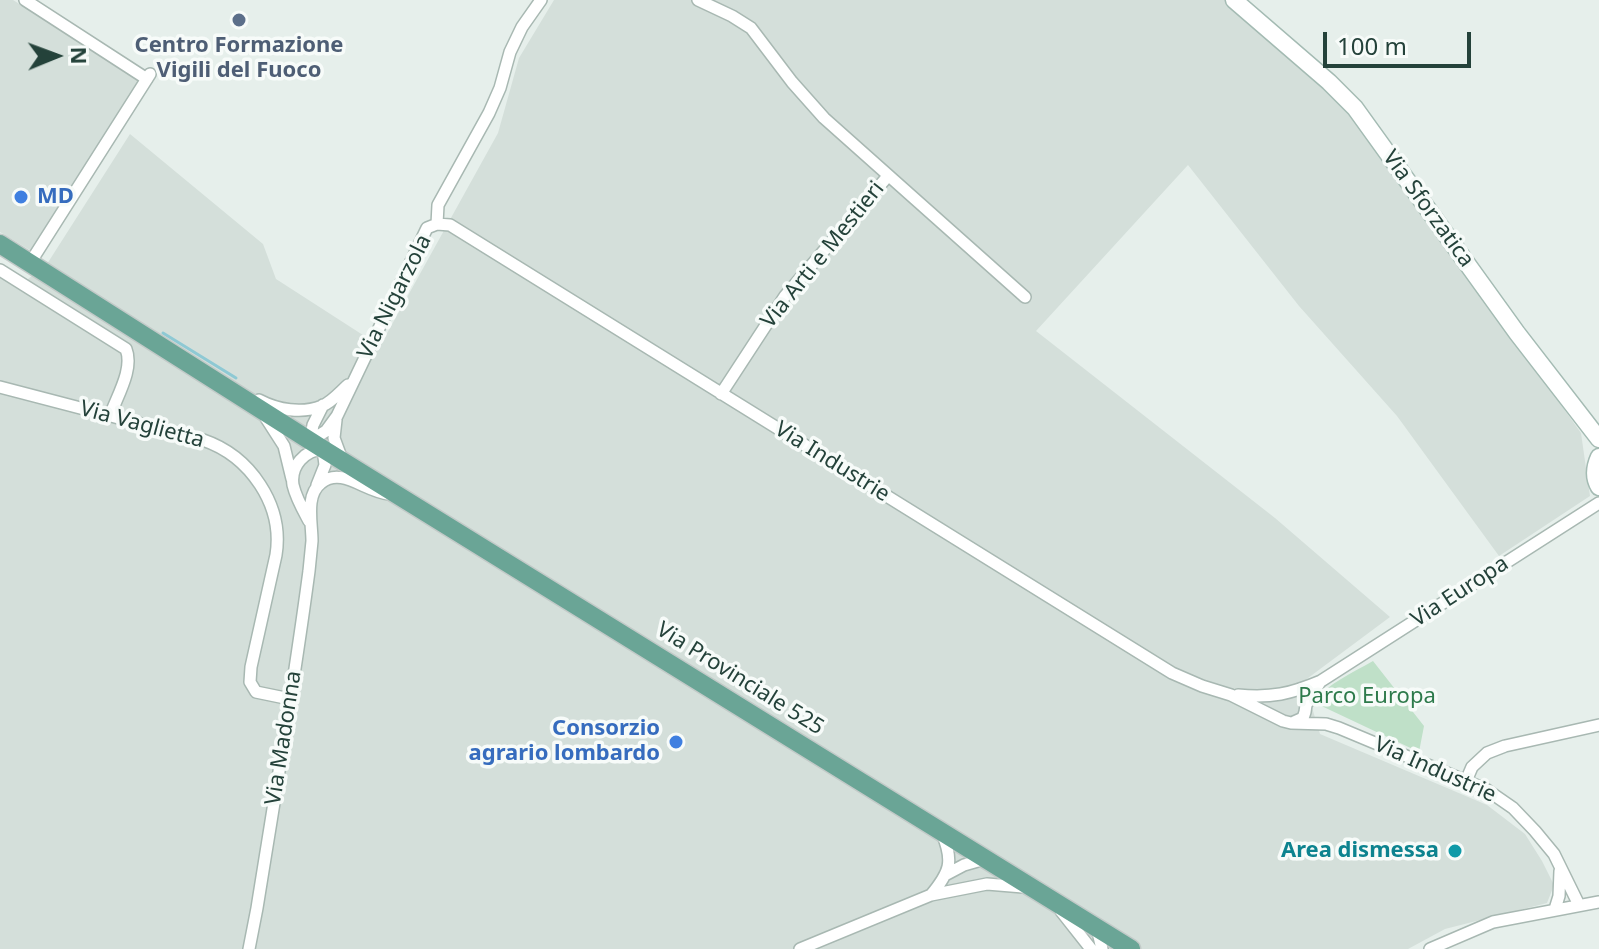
<!DOCTYPE html>
<html>
<head>
<meta charset="utf-8">
<style>
	body { margin:0 }
	#map { position:relative; width:1599px; height:949px; overflow:hidden; background:#e6efeb; font-family:"Noto Sans",sans-serif }
	canvas { display:block }
	.north { position:absolute; left:16px; top:16px; width:80px; height:80px; -webkit-text-stroke:6px #f7fbf9; paint-order:stroke; rotate:89deg; font-size:22px; font-weight:700; line-height:32px; text-align:center; color:#24423a }
	.north::after { content:''; display:block; margin:auto; width:28px; height:36px; background:#24423a; clip-path:polygon(50% 0,100% 100%,50% 72%,0 100%) }
	.scale { position:absolute; left:1323px; top:32px; width:148px; height:36px; box-sizing:border-box; border:4px solid #24423a; border-top:0; padding-left:10px; font-size:24px; line-height:28px; white-space:nowrap; color:#24423a; -webkit-text-stroke:6px #f7fbf9; paint-order:stroke }
</style>
</head>
<body>
<div id="map">
<canvas width="1599" height="949"></canvas>
<div class="north">N</div>
<div class="scale">100 m</div>
</div>
<script>
const g = document.querySelector('canvas').getContext('2d');
g.lineJoin = 'round';
function fillPath(path, color) { g.fillStyle = color; g.fill(path, 'evenodd'); }
function trace(path, color, width, dash) { g.strokeStyle = color; g.lineWidth = width; g.lineCap = dash ? 'butt' : 'round'; g.setLineDash(dash || []); g.stroke(path); }
function drawText(font, color, halo, rows, align = 'center') {
  g.font = font + ' "Noto Sans",sans-serif'; g.lineWidth = 7; g.setLineDash([]); g.textBaseline = 'middle'; g.strokeStyle = halo; g.fillStyle = color; for (const [text, x, y, turn = 0] of rows) {
    g.save(); g.translate(x, y); g.rotate((+turn || 0) * Math.PI / 180); g.textAlign = isNaN(turn) ? turn : align; if (halo) g.strokeText(text, 0, 0); g.fillText(text, 0, 0); g.restore();
  }
}
fillPath(new Path2D(`
	M 0,0 L 13,0 L 143,81 L 33,252 L 0,232 Z
	M 554,0 L 1225,0 L 1341,96 L 1581,433 L 1590,496 L 1499,556 L 1397,416 L 1299,306 L 1188,165 L 1036,331 L 1275,518 L 1390,617 L 1304,681 L 1320,734 L 1487,805 L 1525,834 L 1542,861 L 1554,885 L 1547,903 L 1445,929 L 1408,949 L 0,949 L 0,268 L 23,283 L 47,264 L 130,134 L 263,244 L 276,279 L 380,346 L 498,133 L 519,58 Z`), '#d4dfda');
fillPath(new Path2D(`
	M 1373,661 L 1424,726 L 1419,752 L 1313,702 C 1329,683 1352,673 1373,661 Z`), '#bfe0c8');
trace(new Path2D(`
	M 163,333 L 236,378`), '#8ec9d4', 3);
const street = new Path2D(`
	M 25,0 L 147,79
	M 698,0 L 732,16 L 751,28 L 792,82 L 824,118 L 1025,297
	M 437,224 L 450,225 L 1172,673 L 1202,686 L 1231,695 L 1283,721 L 1291,723 L 1326,724 L 1339,728 L 1466,781 L 1487,790 L 1513,808 L 1535,831 L 1554,854 L 1579,905
	M 437,224 L 438,205 L 489,113 L 500,88 L 510,52 L 522,27 L 541,0
	M 30,263 L 150,74
	M 0,270 L 126,349 C 134,369 117,396 110,416
	M 0,387 L 203,440 C 250,456 284,505 276,555 L 251,667 L 250,682 L 256,692 L 290,699
	M 721,394 L 785,296 L 888,176
	M 259,400 C 278,410 302,414 322,406 C 332,402 340,392 348,385
	M 266,418 L 284,446 L 292,479
	M 336,420 L 334,438 L 341,457
	M 310,441 L 326,431 L 337,416 L 427,228 L 437,224
	M 310,441 L 313,425 L 323,405
	M 309,521 C 303,510 296,498 293,485 C 290,466 305,450 323,449 L 325,465 L 317,485
	M 1238,695 C 1272,698 1290,694 1321,681 L 1599,503
	M 1294,722 L 1303,718 L 1305,712 L 1306,705 L 1320,682
	M 1466,781 L 1472,767 L 1487,753 L 1505,746 L 1599,725
	M 947,874 L 964,865 L 985,859
	M 931,895 C 950,872 954,862 942,833
	M 1555,909 L 1559,896 L 1560,871
	M 1061,911 L 1091,949
	M 1097,928 L 1102,949
	M 249,949 L 257,908 C 275,796 294,684 309,571 C 310,561 311,551 312,541 C 312,523 305,495 321,483 C 342,466 365,492 389,494
	M 800,949 L 931,895 L 987,884 L 1023,887
	M 1430,949 L 1493,922 L 1599,902`);
const secondary = new Path2D(`
	M 1234,0 L 1329,82 L 1355,108 L 1517,333 L 1599,439
	M 1599,457 C 1594,468 1593,477 1599,487`);
const primary = new Path2D(`
	M 0,244 L 323,449 L 1131,949`);
trace(street, '#a8b8b2', 14);
trace(secondary, '#a4bbb3', 19);
trace(primary, '#c2cac8', 21);
trace(street, '#fff', 11);
trace(secondary, '#fff', 16);
trace(primary, '#6aa596', 18);
for (const [x, y, r, color] of [
	[239,20,8,"#5c6f8a"],
	[21,197,8,"#3f7fe0"],
	[676,742,8,"#3f7fe0"],
	[1455,851,8,"#0f9aa8"]
]) { const dot = new Path2D(); dot.arc(x, y, r, 0, 2 * Math.PI); g.fillStyle = color; g.fill(dot); trace(dot, '#f7fbf9', 3); }
drawText('bold 22px', '#4e5e75', '#f7fbf9', [
	["Centro Formazione",239,46],
	["Vigili del Fuoco",239,71]
]);
drawText('bold 22px', '#366cbe', '#f7fbf9', [
	["MD",37,197],
	["Consorzio",660,729,"right"],
	["agrario lombardo",660,754,"right"]
], 'left');
drawText('22px', '#24423a', '#f7fbf9', [
	["Via Sforzatica",1428,209,54],
	["Via Arti e Mestieri",823,255,-51],
	["Via Nigarzola",395,297,-63],
	["Via Vaglietta",142,425,15],
	["Via Industrie",832,462,32],
	["Via Europa",1460,592,-33],
	["Via Provinciale 525",740,679,32],
	["Via Madonna",284,738,-81],
	["Via Industrie",1435,770,24]
]);
drawText('22px', '#2d7a4b', '#f7fbf9', [
	["Parco Europa",1367,697]
]);
drawText('bold 22px', '#0d838f', '#f7fbf9', [
	["Area dismessa",1439,851]
], 'right');
</script>
</body>
</html>
